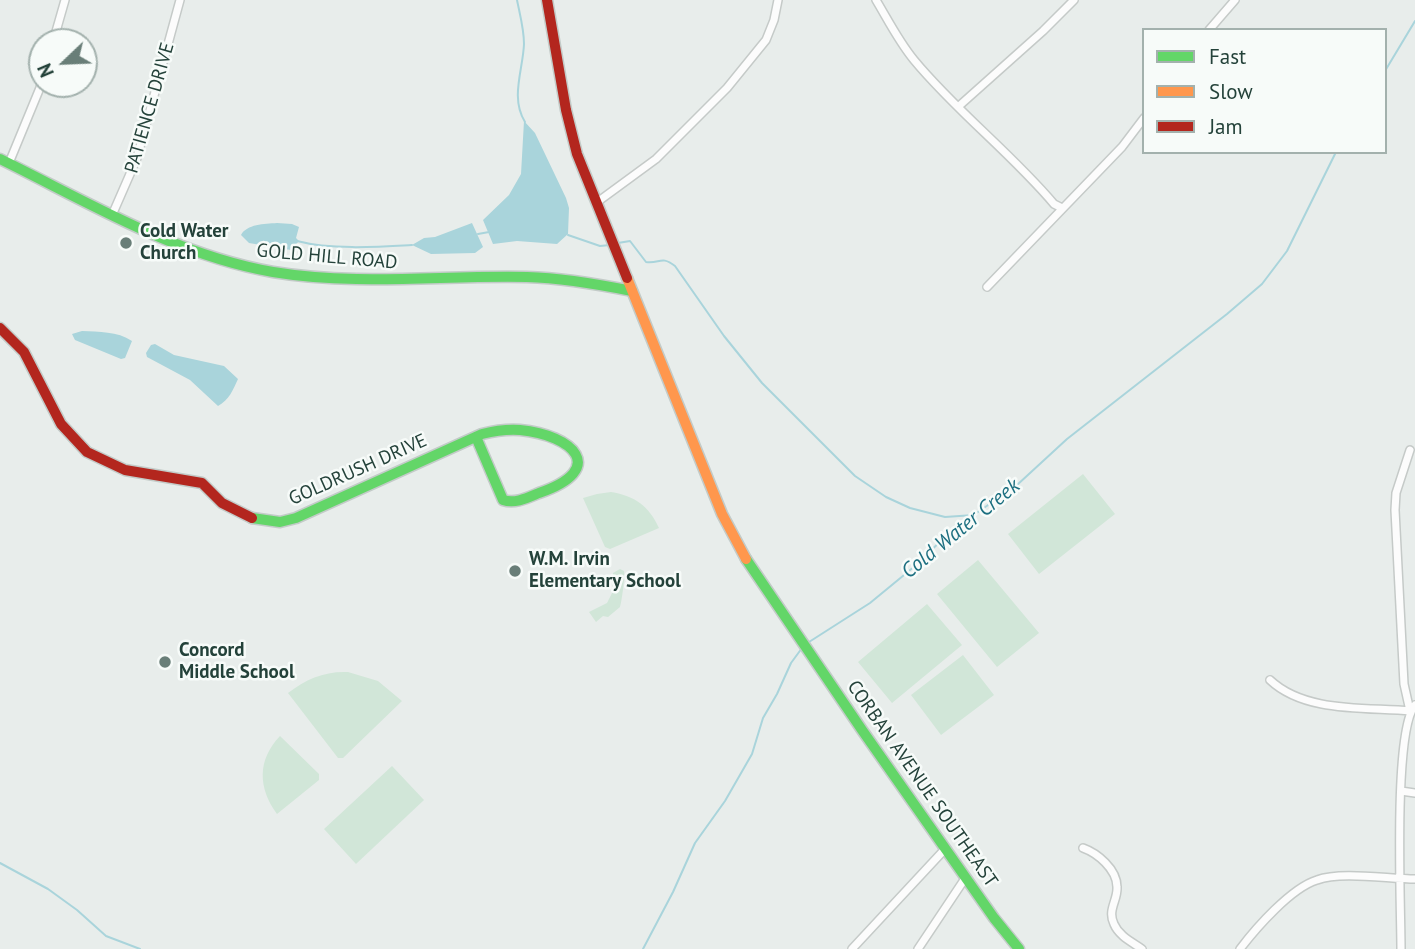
<!DOCTYPE html>
<html>
<head>
<meta charset="utf-8">
<style>
	body { margin:0 }
	#map { position:relative; width:1415px; height:949px; overflow:hidden; background:#e8edeb; font-family:"PT Sans",sans-serif }
	canvas { display:block }
	.legend { position:absolute; left:1142px; top:28px; width:245px; height:126px; box-sizing:border-box; background:#f7fbf9; border:2px solid #a3b1ad; margin:0; padding:9px 12px; list-style:none; font-size:21px; color:#24423a }
	.legend li { display:flex; align-items:center; gap:14px; height:35px }
	.legend b { width:35px; border:2px solid #a3b1ad }
	.north { position:absolute; left:28px; top:28px; width:70px; height:70px; box-sizing:border-box; background:#f7fbf9; border:2px solid #a3b1ad; border-radius:50%; rotate:247deg; font-size:19px; font-weight:700; line-height:28px; text-align:center; color:#24423a }
	.north::after { content:''; display:block; margin:auto; width:24px; height:32px; background:#697e78; clip-path:polygon(50% 0,100% 100%,50% 72%,0 100%) }
</style>
</head>
<body>
<div id="map">
<canvas width="1415" height="949"></canvas>
<ul class="legend">
<li><b style="height:9px;background:#63d668"></b>Fast</li>
<li><b style="height:9px;background:#ff974d"></b>Slow</li>
<li><b style="height:9px;background:#b3261e"></b>Jam</li>
</ul>
<div class="north">N</div>
</div>
<script>
const g = document.querySelector('canvas').getContext('2d');
g.lineJoin = 'round';
function fillPath(path, color) { g.fillStyle = color; g.fill(path, 'evenodd'); }
function trace(path, color, width, dash) { g.strokeStyle = color; g.lineWidth = width; g.lineCap = dash ? 'butt' : 'round'; g.setLineDash(dash || []); g.stroke(path); }
function drawText(font, color, halo, rows, align = 'center') {
  g.font = font + ' "PT Sans",sans-serif'; g.lineWidth = 5; g.setLineDash([]); g.textBaseline = 'middle'; g.strokeStyle = halo; g.fillStyle = color; for (const [text, x, y, turn = 0] of rows) {
    g.save(); g.translate(x, y); g.rotate((+turn || 0) * Math.PI / 180); g.textAlign = isNaN(turn) ? turn : align; if (halo) g.strokeText(text, 0, 0); g.fillText(text, 0, 0); g.restore();
  }
}
fillPath(new Path2D(`
	M 1083,474 L 1115,514 L 1039,574 L 1008,534 Z
	M 611,492 C 635,496 649,506 659,528 L 610,549 L 605,547 L 583,498 L 597,494 Z
	M 978,560 L 1039,633 L 997,667 L 937,594 Z
	M 620,569 L 624,571 C 625,576 622,601 620,607 L 608,617 L 603,616 L 596,622 L 589,612 L 607,603 L 612,593 L 613,573 Z
	M 927,604 L 962,645 L 892,703 L 858,662 Z
	M 963,655 L 994,695 L 941,735 L 911,695 Z
	M 348,672 L 378,681 L 402,701 L 343,758 L 338,758 L 288,693 C 306,679 325,671 348,672 Z
	M 280,736 L 319,774 L 319,780 L 277,814 C 258,788 257,760 280,736 Z
	M 392,766 L 424,800 L 356,864 L 324,829 Z`), '#d1e6d8');
fillPath(new Path2D(`
	M 524,121 L 535,133 L 566,198 L 569,208 L 568,234 L 557,244 L 517,241 L 493,244 L 483,220 L 509,195 L 521,174 Z
	M 277,223 L 292,224 L 299,227 L 296,238 L 299,241 L 291,250 L 249,243 L 241,235 C 247,224 264,224 277,223 Z
	M 472,223 L 483,247 L 475,253 L 431,254 L 412,245 L 424,238 L 435,237 Z
	M 82,331 C 99,332 117,331 132,341 L 125,358 L 121,359 L 75,340 L 72,334 Z
	M 155,344 L 174,355 L 224,366 L 238,379 C 233,390 229,400 218,406 L 190,380 L 147,357 L 146,353 L 151,345 Z`), '#a9d4db');
trace(new Path2D(`
	M 517,0 C 520,15 524,29 524,44 C 523,70 510,98 525,122
	M 1385,71 L 1415,21
	M 478,234 L 489,232
	M 568,235 L 600,246 L 610,245
	M 297,241 C 331,250 377,247 412,245
	M 618,243 L 630,241 L 646,262 C 660,264 661,255 675,266 L 724,336 L 762,383 L 855,476 L 886,497 L 910,508 L 945,517 L 974,515
	M 809,642 L 870,603 L 915,566 L 952,530 L 1017,485 L 1067,439 L 1227,314 L 1262,284 L 1287,251 L 1336,152
	M 0,863 L 48,889 L 77,910 L 106,936 L 140,949
	M 643,949 L 673,892 L 695,843 L 725,801 L 752,754 L 763,718 L 777,694 L 791,663 L 802,648`), '#a9d4db', 2);
const street = new Path2D(`
	M 876,0 C 888,20 899,42 914,60 C 956,111 1011,153 1054,204 L 1062,208
	M 1209,30 L 1235,0
	M 53,42 L 65,0
	M 959,106 L 1043,31 L 1074,0
	M 9,163 L 42,83
	M 596,203 L 656,159 L 727,88 L 766,40 L 774,20 L 778,0
	M 113,213 L 137,158 L 180,0
	M 987,287 L 1122,147 L 1144,118
	M 1270,680 C 1305,713 1366,707 1410,711 L 1404,684 L 1395,510 L 1396,493 L 1410,450
	M 1401,791 L 1415,793
	M 1083,848 C 1097,853 1117,869 1117,887 C 1118,900 1107,910 1114,924 C 1119,936 1132,942 1142,949
	M 852,949 L 946,848
	M 918,949 L 966,877
	M 1240,949 C 1256,928 1291,888 1317,880 C 1341,871 1388,879 1415,879
	M 1401,949 C 1401,906 1393,732 1415,705`);
const fast = new Path2D(`
	M 0,159 C 88,202 175,255 273,272 C 357,286 443,275 527,277 C 562,278 597,284 632,291
	M 252,518 L 280,522 L 296,518 L 482,434 C 494,431 507,429 520,430 C 573,435 609,469 539,493 C 527,498 515,504 503,500 L 476,437
	M 746,559 L 862,730 L 994,918 L 1019,949`);
const slow = new Path2D(`
	M 627,278 L 722,514 L 746,559`);
const jam = new Path2D(`
	M 547,0 L 566,110 L 577,154 L 627,278
	M 0,328 L 24,352 L 61,424 L 87,452 L 125,470 L 202,483 L 222,503 L 252,518`);
trace(street, '#c5cac8', 10);
trace(fast, '#c3cbc8', 13);
trace(slow, '#c3cbc8', 13);
trace(jam, '#c3cbc8', 13);
trace(street, '#fcfcfc', 7);
trace(fast, '#63d668', 10);
trace(slow, '#ff974d', 10);
trace(jam, '#b3261e', 10);
for (const [x, y, r, color] of [
	[126,243,7,"#697e78"],
	[515,571,7,"#697e78"],
	[165,662,7,"#697e78"]
]) { const dot = new Path2D(); dot.arc(x, y, r, 0, 2 * Math.PI); g.fillStyle = color; g.fill(dot); trace(dot, '#f7fbf9', 2.5); }
drawText('19px', '#24423a', '#f7fbf9', [
	["PATIENCE DRIVE",150,108,-74],
	["GOLD HILL ROAD",327,257,5],
	["GOLDRUSH DRIVE",358,470,-24],
	["CORBAN AVENUE SOUTHEAST",922,784,55]
]);
drawText('bold 19px', '#24423a', '#f7fbf9', [
	["Cold Water",140,232],
	["Church",140,254],
	["W.M. Irvin",529,560],
	["Elementary School",529,582],
	["Concord",179,651],
	["Middle School",179,673]
], 'left');
drawText('italic 21px', '#1c6f80', '#f7fbf9', [
	["Cold Water Creek",961,529,-39]
]);
</script>
</body>
</html>
